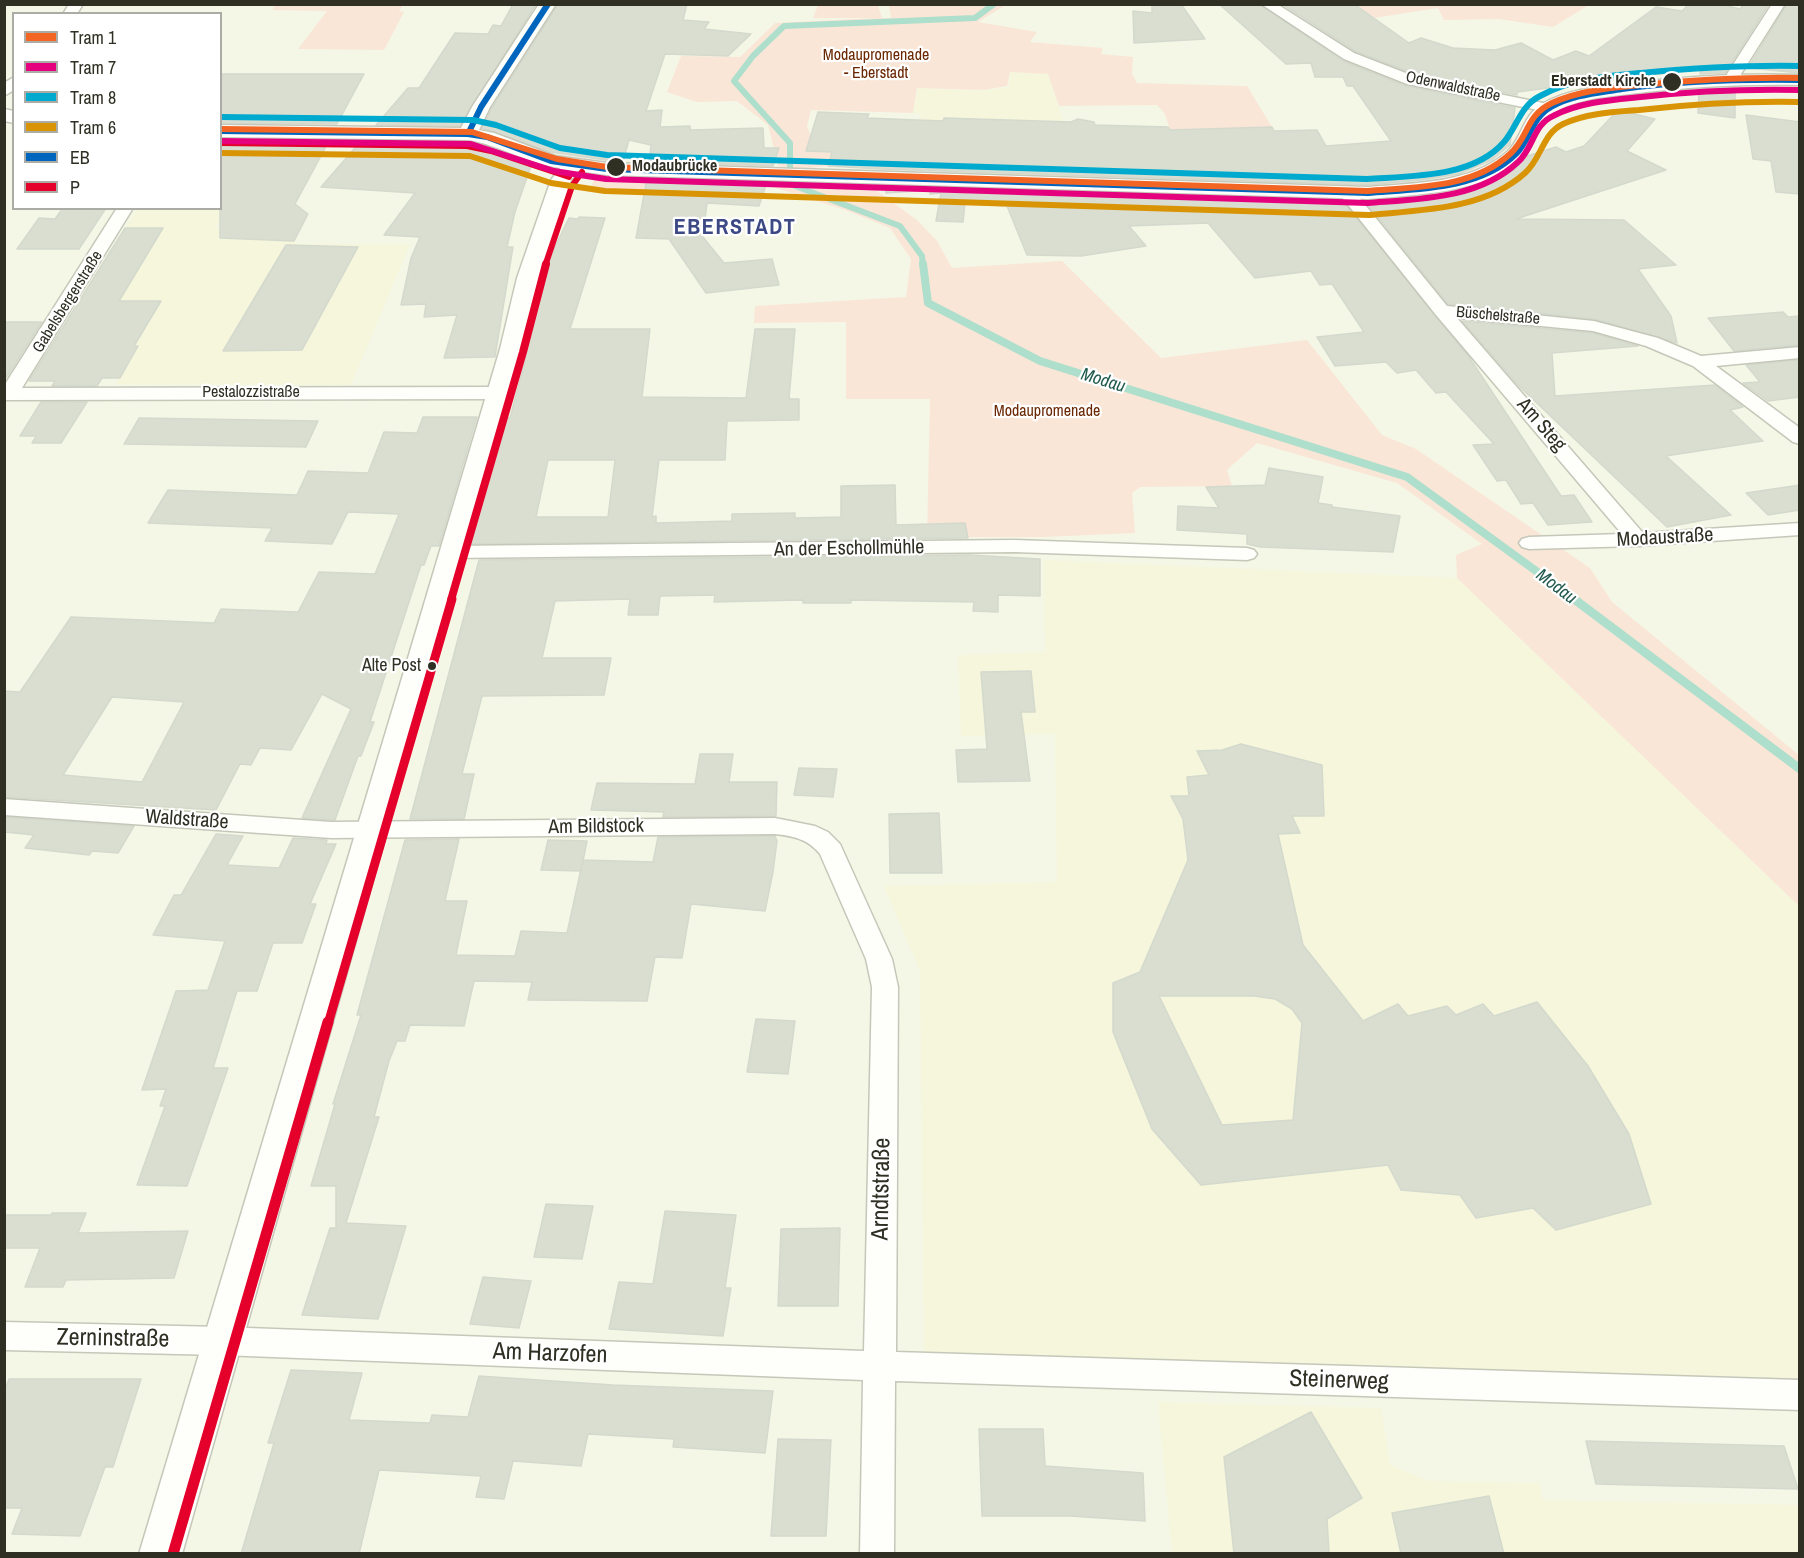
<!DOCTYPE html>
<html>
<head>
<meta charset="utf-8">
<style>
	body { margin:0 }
	#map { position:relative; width:1804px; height:1558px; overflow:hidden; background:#f5f7e6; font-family:"Archivo Narrow",sans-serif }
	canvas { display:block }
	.frame { position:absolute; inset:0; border:6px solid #2f2f24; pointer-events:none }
	.legend { position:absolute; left:12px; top:12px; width:210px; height:198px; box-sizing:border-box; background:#fff; border:2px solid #acaca7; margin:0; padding:8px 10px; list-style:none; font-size:18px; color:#2f2f24 }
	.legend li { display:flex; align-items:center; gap:12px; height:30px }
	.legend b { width:30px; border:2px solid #acaca7 }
</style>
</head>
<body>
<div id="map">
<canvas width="1804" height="1558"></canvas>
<div class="frame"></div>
<ul class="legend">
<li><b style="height:8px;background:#f26522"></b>Tram 1</li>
<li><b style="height:8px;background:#e5007d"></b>Tram 7</li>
<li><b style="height:8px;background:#00a9ce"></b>Tram 8</li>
<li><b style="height:8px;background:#d99405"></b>Tram 6</li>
<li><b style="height:8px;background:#0065bd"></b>EB</li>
<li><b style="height:8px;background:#e4002b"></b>P</li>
</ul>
</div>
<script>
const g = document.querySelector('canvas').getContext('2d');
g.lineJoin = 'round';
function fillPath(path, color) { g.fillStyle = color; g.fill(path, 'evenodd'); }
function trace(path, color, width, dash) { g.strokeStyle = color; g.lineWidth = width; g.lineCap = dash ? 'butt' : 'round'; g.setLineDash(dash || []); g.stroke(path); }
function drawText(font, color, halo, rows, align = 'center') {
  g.font = font + ' "Archivo Narrow",sans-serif'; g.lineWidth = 4.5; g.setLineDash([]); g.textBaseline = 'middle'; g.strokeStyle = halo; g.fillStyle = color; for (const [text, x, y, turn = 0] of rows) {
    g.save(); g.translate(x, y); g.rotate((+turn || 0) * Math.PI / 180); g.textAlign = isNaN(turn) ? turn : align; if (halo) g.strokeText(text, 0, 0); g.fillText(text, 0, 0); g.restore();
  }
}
fillPath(new Path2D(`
	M 1010,72 L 1048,74 L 1071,147 L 1074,179 L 911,170 L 921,114 L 913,113 L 918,88 L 983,91 L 1009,87 Z
	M 228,205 L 215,228 L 301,228 L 294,244 L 410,244 L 351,385 L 116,384 L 119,379 L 99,301 L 77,301 L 138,209 L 220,208 Z
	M 1043,560 L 1457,578 L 1799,906 L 1799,1378 L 924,1359 L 920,971 L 884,886 L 1057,882 L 1055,734 L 961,736 L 958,655 L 1045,652 Z
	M 1158,1402 L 1381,1408 L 1390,1465 L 1429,1481 L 1539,1483 L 1543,1500 L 1799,1505 L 1799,1553 L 1172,1553 Z`), '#f5f6db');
fillPath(new Path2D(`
	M 276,4 L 403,5 L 399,11 L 404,12 L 384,50 L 298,49 L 327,11 L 272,10 Z
	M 818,5 L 878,5 L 882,18 L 891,18 L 889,5 L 1006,5 L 978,22 L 1037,32 L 1030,42 L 1103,48 L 1101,54 L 1133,57 L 1132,74 L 1137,83 L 1247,86 L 1272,127 L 1170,130 L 1165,114 L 1157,105 L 1059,106 L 1048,74 L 1010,72 L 1007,86 L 984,90 L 917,88 L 913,113 L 811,110 L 807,126 L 814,145 L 812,151 L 832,152 L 828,166 L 799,169 L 778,166 L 768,125 L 737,101 L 697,102 L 667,92 L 681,56 L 740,57 L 775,23 L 876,18 L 813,18 Z
	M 1354,5 L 1589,5 L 1553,27 L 1499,19 L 1444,20 L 1438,8 L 1374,18 Z
	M 596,175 L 648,176 L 642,193 L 589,192 Z
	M 807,179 L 873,181 L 874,189 L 917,220 L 937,241 L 952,268 L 1062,261 L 1161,358 L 1307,340 L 1382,435 L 1416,449 L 1590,568 L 1612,602 L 1799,755 L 1799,906 L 1457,578 L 1456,555 L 1482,544 L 1397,483 L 1257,443 L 1227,470 L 1232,486 L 1140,487 L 1132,493 L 1135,533 L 1044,537 L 927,537 L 930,399 L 846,399 L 846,322 L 754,323 L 755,306 L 906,297 L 911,259 L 890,228 L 845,210 L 776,188 L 772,185 L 772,180 L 806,182 Z`), '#f9e6d7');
trace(new Path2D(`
	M 923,266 L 922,256 L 900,226 L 790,184 L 790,143 L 734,81 L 753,56 L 784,26 L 975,18 L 994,4`), '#aedecc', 6);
trace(new Path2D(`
	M 923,264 L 928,303 L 1040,361 L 1407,477 L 1576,600`), '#aedecc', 8);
trace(new Path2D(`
	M 1574,599 L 1800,769`), '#aedecc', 9);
const building = new Path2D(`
	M 513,4 L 536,4 L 460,126 L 376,125 L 408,88 L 419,88 L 455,33 L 488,34 L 493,25 L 501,26 Z
	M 558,4 L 687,4 L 683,20 L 709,22 L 704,29 L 751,34 L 728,56 L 665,54 L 646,111 L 662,110 L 660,127 L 690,126 L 690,130 L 763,128 L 764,148 L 779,148 L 773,166 L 649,162 L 651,145 L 629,140 L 623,161 L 612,161 L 551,152 L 482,128 L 492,108 Z
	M 1152,4 L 1181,4 L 1205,39 L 1134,43 L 1133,11 L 1152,13 Z
	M 1219,4 L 1259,4 L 1343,61 L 1406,86 L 1515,108 L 1510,145 L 1492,160 L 1459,174 L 1422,180 L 1368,185 L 880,169 L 828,166 L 832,152 L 806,151 L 818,112 L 869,114 L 867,118 L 943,121 L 944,118 L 1071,122 L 1078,119 L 1094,122 L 1095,125 L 1168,127 L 1170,130 L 1272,127 L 1274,131 L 1317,130 L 1326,146 L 1391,141 L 1353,86 L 1347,86 L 1343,77 L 1315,77 L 1311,63 L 1286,64 Z
	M 1282,4 L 1354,4 L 1409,43 L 1421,38 L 1453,48 L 1495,50 L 1521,43 L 1553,60 L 1576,51 L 1589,56 L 1656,7 L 1682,11 L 1689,4 L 1719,4 L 1740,9 L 1744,4 L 1769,4 L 1725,73 L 1700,74 L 1701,66 L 1698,69 L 1517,92 L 1517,95 L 1417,75 L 1355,51 Z
	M 1787,4 L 1800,4 L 1800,73 L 1748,68 Z
	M 220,74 L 364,74 L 337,124 L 220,123 Z
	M 1735,88 L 1735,118 L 1698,113 L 1699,90 Z
	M 1618,110 L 1655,119 L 1627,151 L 1666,170 L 1516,219 L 1624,220 L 1676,265 L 1638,269 L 1671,316 L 1677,343 L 1594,319 L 1448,304 L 1365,201 L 1449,193 L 1489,182 L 1507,173 L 1527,156 L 1556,147 L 1566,152 L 1584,146 Z
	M 1746,115 L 1800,122 L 1800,194 L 1776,192 L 1771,161 L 1753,159 Z
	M 220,139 L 329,141 L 295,204 L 308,214 L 294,241 L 220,238 Z
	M 361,141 L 468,142 L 532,163 L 515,212 L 507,247 L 513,247 L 495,357 L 444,358 L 457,315 L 424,317 L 426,304 L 401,305 L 411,258 L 420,237 L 384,235 L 415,193 L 321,187 Z
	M 647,178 L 767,182 L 759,206 L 707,203 L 703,237 L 724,263 L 772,259 L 779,285 L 706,293 L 669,239 L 636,238 Z
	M 885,186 L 1342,200 L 1469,357 L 1561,496 L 1574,495 L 1592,522 L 1548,525 L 1533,503 L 1521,504 L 1506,480 L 1497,481 L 1473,445 L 1494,444 L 1446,392 L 1436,393 L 1416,370 L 1397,373 L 1386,362 L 1335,366 L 1317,337 L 1364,332 L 1332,284 L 1320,285 L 1311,271 L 1255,278 L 1208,223 L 1129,226 L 1146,246 L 1081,256 L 1027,255 L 1007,206 L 965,203 L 963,222 L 936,221 L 941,193 L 930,194 L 930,190 L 886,193 Z
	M 63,208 L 106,208 L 79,249 L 17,249 L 39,218 L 55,219 Z
	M 579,217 L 605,218 L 570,329 L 650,329 L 642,397 L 746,398 L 755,329 L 795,329 L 789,399 L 799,399 L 799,420 L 727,421 L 725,460 L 659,460 L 652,517 L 656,516 L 656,523 L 732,521 L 732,514 L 795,513 L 795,518 L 841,517 L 841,486 L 895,485 L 896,525 L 965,523 L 968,538 L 470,544 L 505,417 L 510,418 L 526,357 L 522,357 L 545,267 L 569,218 L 578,219 ZM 548,460 L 615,460 L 608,517 L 536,517 Z
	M 125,228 L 163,228 L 119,301 L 161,301 L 134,346 L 138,346 L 120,378 L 102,378 L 97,386 L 52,386 L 55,381 L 29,381 Z
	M 286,245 L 358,247 L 302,350 L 223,351 Z
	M 1783,312 L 1788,317 L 1800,316 L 1800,345 L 1734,351 L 1708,318 Z
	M 1462,321 L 1593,333 L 1638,346 L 1552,353 L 1555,396 L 1715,385 L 1743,407 L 1730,410 L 1763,441 L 1666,456 L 1731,515 L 1667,527 L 1520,387 Z
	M 4,322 L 42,322 L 4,381 Z
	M 1800,360 L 1800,397 L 1768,401 L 1743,383 L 1760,382 L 1746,365 Z
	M 41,402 L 87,402 L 61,443 L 32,443 L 36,436 L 20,436 Z
	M 423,417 L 477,417 L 439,546 L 431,546 L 424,565 L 421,565 L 370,722 L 374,722 L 361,756 L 358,756 L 335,820 L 302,818 L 351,709 L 322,694 L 291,750 L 260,748 L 251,765 L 240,764 L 216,810 L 4,797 L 4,691 L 20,692 L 71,617 L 214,623 L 221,609 L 298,612 L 319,572 L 375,574 L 399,514 L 348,512 L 332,544 L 265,541 L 272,528 L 148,523 L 168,490 L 297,495 L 308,471 L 368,473 L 384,432 L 417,433 ZM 112,697 L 184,702 L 142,782 L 63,775 Z
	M 139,418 L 318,421 L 306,447 L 124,444 Z
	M 1269,468 L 1323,477 L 1318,503 L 1332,505 L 1332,507 L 1400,516 L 1393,552 L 1260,547 L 1247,544 L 1247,534 L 1177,530 L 1178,506 L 1219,508 L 1206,487 L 1265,485 Z
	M 1800,485 L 1800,510 L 1768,515 L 1746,493 Z
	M 970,555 L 1040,559 L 1040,596 L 998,595 L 998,612 L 973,611 L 974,602 L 851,600 L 851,603 L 803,603 L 803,600 L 714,602 L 715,595 L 660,596 L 658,615 L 628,615 L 630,599 L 555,601 L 542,658 L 611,658 L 604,695 L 482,696 L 462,774 L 474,774 L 464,819 L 410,819 L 479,560 Z
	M 1031,671 L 1035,712 L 1021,712 L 1030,781 L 958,782 L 956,750 L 987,749 L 981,672 Z
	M 1241,744 L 1322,765 L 1324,816 L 1292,816 L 1300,833 L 1278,834 L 1303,945 L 1363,1021 L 1398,1004 L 1408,1016 L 1447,1006 L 1456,1015 L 1483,1004 L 1494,1016 L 1537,1002 L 1588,1066 L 1629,1134 L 1651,1204 L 1556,1230 L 1533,1208 L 1476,1218 L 1460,1195 L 1401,1190 L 1388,1165 L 1201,1185 L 1152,1129 L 1113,1032 L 1113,983 L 1140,972 L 1188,860 L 1183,819 L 1171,796 L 1189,796 L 1187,777 L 1209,775 L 1197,751 L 1222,750 ZM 1159,996 L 1254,996 L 1275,999 L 1292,1009 L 1302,1023 L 1293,1120 L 1222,1125 Z
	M 700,754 L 733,754 L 729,782 L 777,782 L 776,816 L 663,817 L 664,812 L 591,810 L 597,783 L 695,784 Z
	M 799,768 L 837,769 L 833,797 L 794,795 Z
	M 939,813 L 942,873 L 890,873 L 889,814 Z
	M 4,817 L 134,826 L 118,853 L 92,851 L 89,855 L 25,848 L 34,835 L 4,832 Z
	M 216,834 L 243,836 L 227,865 L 279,868 L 293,838 L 327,840 L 326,844 L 336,844 L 310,904 L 316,904 L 302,943 L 273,943 L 257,991 L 237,991 L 213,1068 L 228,1068 L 187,1186 L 137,1185 L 165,1106 L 160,1106 L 166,1089 L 142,1090 L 176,991 L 208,990 L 225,941 L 153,935 L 174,895 L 181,895 Z
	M 775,836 L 777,841 L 773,872 L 765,911 L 691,904 L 682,958 L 655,957 L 647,1001 L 528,1000 L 532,982 L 474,981 L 464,1026 L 410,1025 L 405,1041 L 397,1041 L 389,1061 L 374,1117 L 379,1117 L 346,1223 L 406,1226 L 378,1319 L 302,1315 L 330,1228 L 336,1228 L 336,1186 L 311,1186 L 335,1104 L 333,1104 L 361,1015 L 357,1015 L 405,840 L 459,839 L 445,901 L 467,901 L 456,955 L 515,956 L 521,931 L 567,933 L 583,860 L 653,862 L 658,837 Z
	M 548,840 L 587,841 L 581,871 L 541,870 Z
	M 756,1019 L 795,1021 L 788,1074 L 747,1072 Z
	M 546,1204 L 593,1206 L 582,1259 L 534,1257 Z
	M 665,1211 L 736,1215 L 725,1288 L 731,1288 L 723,1336 L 609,1329 L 619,1282 L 653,1284 Z
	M 52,1213 L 86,1213 L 78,1233 L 188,1231 L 174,1278 L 66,1280 L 63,1287 L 25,1287 L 40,1248 L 4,1248 L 4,1215 L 51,1215 Z
	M 840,1228 L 838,1306 L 778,1306 L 781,1229 Z
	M 483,1277 L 531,1281 L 519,1328 L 470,1324 Z
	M 291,1370 L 362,1373 L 349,1420 L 430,1423 L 432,1415 L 468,1417 L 479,1376 L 613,1385 L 773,1391 L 765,1453 L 673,1447 L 674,1439 L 588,1434 L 581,1466 L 513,1461 L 504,1499 L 476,1497 L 481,1476 L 379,1470 L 359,1554 L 241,1554 L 274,1443 L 268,1443 Z
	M 9,1379 L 141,1379 L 113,1467 L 105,1467 L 80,1536 L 12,1534 L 22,1508 L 4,1508 L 4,1391 Z
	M 1311,1412 L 1362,1498 L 1327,1519 L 1329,1554 L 1234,1554 L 1224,1457 Z
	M 979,1429 L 1043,1429 L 1045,1466 L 1143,1473 L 1145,1521 L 1070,1516 L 982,1516 Z
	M 778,1439 L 831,1440 L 826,1536 L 771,1536 Z
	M 1586,1441 L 1784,1446 L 1798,1489 L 1596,1484 Z
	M 1489,1496 L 1504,1554 L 1401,1554 L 1392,1513 Z`);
fillPath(building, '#d9ded1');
trace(building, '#d4d9cd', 1.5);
const minor = new Path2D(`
	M 69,4 L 83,4 L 77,14 L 63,14 Z
	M 1261,4 L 1277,4 L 1354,53 L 1416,77 L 1548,104 L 1555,108 L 1548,112 L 1407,84 L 1344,59 Z
	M 1772,4 L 1785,4 L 1741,74 L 1740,82 L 1730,82 L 1727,74 Z
	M 14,77 L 14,90 L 4,96 L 4,83 Z
	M 1347,188 L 1353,190 L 1447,306 L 1594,321 L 1658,338 L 1701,356 L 1800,347 L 1800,358 L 1716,366 L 1800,428 L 1800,444 L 1793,442 L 1693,366 L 1646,346 L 1593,331 L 1457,318 L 1643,533 L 1800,523 L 1800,535 L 1638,546 L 1529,549 L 1522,547 L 1519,543 L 1522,539 L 1529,537 L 1622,534 L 1436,315 L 1341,196 L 1339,193 Z
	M 117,208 L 133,208 L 22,388 L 497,387 L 504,389 L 506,393 L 504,397 L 497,399 L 4,400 L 4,386 Z
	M 1014,540 L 1247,548 L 1254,550 L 1257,554 L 1254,558 L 1247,560 L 1014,552 L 451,558 L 444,556 L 441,552 L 444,548 L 451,546 Z
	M 4,799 L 331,822 L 775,818 L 815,826 L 828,832 L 840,844 L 892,959 L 898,987 L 896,1352 L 1800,1380 L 1800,1410 L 895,1381 L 894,1554 L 860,1554 L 863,1380 L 221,1355 L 4,1350 L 4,1322 L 221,1327 L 864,1351 L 872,987 L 866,959 L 820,854 C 808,839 793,836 775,834 L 331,838 L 4,815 Z`);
const tertiary = new Path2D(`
	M 539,4 L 556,4 L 490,107 L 479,130 L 494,133 L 555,156 L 607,163 L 1368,187 C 1413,183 1472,184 1508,151 C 1522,138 1523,115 1542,104 C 1568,89 1601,86 1631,83 C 1687,76 1743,73 1800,75 L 1800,85 C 1743,84 1687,87 1630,94 C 1605,97 1577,99 1555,112 C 1537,122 1536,146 1521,160 C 1485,193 1414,195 1368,199 L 607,175 L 578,171 L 571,180 L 539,278 L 522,349 L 436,658 L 182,1554 L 139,1554 L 408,658 L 500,349 L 517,278 L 551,180 L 560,168 C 528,164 500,145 468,140 L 220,137 L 220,125 L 461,128 L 472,107 Z
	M 4,109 L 14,111 L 14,123 L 4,121 Z`);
trace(minor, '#c5c7b9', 3);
trace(tertiary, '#c5c7b9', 3);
fillPath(minor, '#fefefb');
fillPath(tertiary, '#fefefb');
trace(new Path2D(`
	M 220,131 L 468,134 L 487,137 L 551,161 L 607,169 L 1368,193 C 1416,189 1480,190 1516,154 C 1530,140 1532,117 1551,107 C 1572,95 1598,93 1622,89 C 1681,81 1740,79 1800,80
	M 468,134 L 481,107 L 548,4`), '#0065bd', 6);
trace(new Path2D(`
	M 220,143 L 467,146 L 491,151 L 569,177
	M 545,266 L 572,186 L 582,172`), '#e4002b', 6);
trace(new Path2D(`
	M 451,600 L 523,352 L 546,264`), '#e4002b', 8);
trace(new Path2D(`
	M 328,1024 L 452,599`), '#e4002b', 9);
trace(new Path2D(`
	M 173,1554 L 328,1022`), '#e4002b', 11);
trace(new Path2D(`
	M 220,129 L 472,132 L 557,159 L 607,167 L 1367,191 C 1414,187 1472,189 1510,154 C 1529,137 1525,116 1552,103 C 1580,90 1611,88 1641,85 C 1694,80 1747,77 1800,78`), '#f26522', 6);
trace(new Path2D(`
	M 220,141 L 471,144 L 554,171 L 606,179 L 1368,203 C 1419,199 1479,199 1518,162 C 1533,149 1533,125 1553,116 C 1580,102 1611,100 1641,97 C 1694,91 1747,89 1800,90`), '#e5007d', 6);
trace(new Path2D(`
	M 220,117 L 473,120 L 496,125 L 560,148 L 607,155 L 1367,179 C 1411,176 1473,178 1504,142 C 1517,127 1520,106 1540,96 C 1571,79 1607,76 1641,73 C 1694,68 1747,65 1800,66`), '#00a9ce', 6);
trace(new Path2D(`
	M 220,153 L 470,156 L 551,183 L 605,191 L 1369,215 C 1421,210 1484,210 1525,173 C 1542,158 1542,134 1563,124 C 1587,113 1614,112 1639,110 C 1693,104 1746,101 1799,102`), '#d99405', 6);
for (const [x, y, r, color] of [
	[1672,82,10,"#2f2f24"],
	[616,167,10,"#2f2f24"],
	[432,666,5,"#2f2f24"]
]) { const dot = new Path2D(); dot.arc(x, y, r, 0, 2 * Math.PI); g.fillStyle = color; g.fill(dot); trace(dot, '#fff', 2); }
drawText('16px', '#692600', '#fff', [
	["Modaupromenade",876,56],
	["- Eberstadt",876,74],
	["Modaupromenade",1047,412]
]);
drawText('bold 16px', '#2f2f24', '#fff', [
	["Eberstadt Kirche",1656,82],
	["Modaubrücke",632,167,"left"]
], 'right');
drawText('16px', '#2f2f24', '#fff', [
	["Odenwaldstraße",1453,87,12],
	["Gabelsbergerstraße",68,302,-58],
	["Büschelstraße",1498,316,5],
	["Pestalozzistraße",251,393]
]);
drawText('italic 18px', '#215a4c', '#fff', [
	["Modau",1103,381,17],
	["Modau",1556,587,37]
]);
drawText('18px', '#2f2f24', '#fff', [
	["Alte Post",421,666]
], 'right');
drawText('20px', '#2f2f24', '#fff', [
	["Am Steg",1541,425,49],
	["Modaustraße",1665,538,-3],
	["An der Eschollmühle",849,549,-1],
	["Waldstraße",187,820,4],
	["Am Bildstock",596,827,-1]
]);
g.letterSpacing = '1.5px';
drawText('bold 22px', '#3c4985', '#fff', [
	["EBERSTADT",735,228]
]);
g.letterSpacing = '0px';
drawText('24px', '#2f2f24', '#fff', [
	["Arndtstraße",882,1189,-89],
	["Zerninstraße",113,1339,1],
	["Am Harzofen",550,1354,2],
	["Steinerweg",1339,1381,2]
]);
</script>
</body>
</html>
